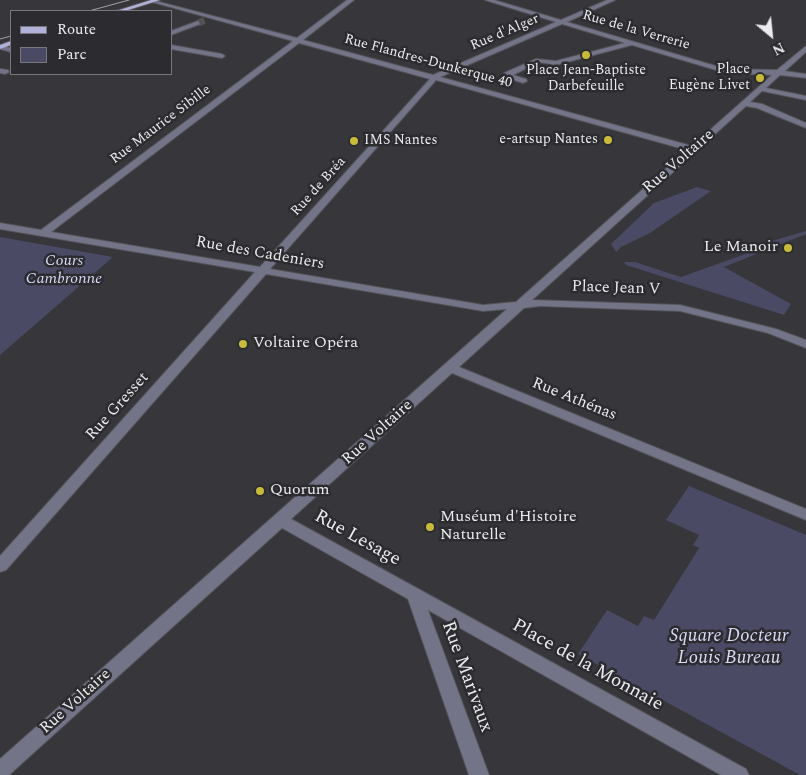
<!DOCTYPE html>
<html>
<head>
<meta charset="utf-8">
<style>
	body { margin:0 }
	#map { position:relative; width:806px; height:775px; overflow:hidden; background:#36363b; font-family:Spectral,serif }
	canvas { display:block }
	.legend { position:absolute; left:10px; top:10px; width:162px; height:65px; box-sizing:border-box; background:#2c2c30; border:1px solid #78787c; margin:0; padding:6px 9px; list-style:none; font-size:15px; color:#eaebed }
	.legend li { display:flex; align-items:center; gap:10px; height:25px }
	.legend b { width:25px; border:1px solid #78787c }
	.north { position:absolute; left:746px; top:10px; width:50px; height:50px; -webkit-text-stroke:4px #2c2c30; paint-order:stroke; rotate:152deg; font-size:14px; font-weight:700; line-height:20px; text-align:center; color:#eaebed }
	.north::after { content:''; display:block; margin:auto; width:18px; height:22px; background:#eaebed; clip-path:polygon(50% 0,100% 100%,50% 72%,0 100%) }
</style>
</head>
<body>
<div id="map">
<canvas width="806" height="775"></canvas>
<ul class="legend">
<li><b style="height:6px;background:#afb1d9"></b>Route</li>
<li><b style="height:14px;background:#4a4a64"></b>Parc</li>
</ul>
<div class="north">N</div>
</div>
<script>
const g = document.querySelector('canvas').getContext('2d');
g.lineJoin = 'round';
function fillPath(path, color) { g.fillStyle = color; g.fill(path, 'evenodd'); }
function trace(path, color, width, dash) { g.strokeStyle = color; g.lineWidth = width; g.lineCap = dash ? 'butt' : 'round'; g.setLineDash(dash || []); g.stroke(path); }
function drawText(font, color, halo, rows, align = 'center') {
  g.font = font + ' Spectral,serif'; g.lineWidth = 5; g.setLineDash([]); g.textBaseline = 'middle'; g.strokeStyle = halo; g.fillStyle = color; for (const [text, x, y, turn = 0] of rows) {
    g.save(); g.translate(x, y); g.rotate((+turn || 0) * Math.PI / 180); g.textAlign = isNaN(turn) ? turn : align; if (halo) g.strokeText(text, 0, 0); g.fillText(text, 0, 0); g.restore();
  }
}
fillPath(new Path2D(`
	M 697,187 L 711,191 L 650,233 L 621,247 L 616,252 L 611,244 L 654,203 Z
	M 806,231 L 806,234 L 724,267 L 791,304 L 784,315 L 626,265 L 624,262 L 635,262 L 681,277 L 748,253 L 772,241 Z
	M 0,237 L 113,257 L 0,355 Z
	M 689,486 L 806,535 L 806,775 L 800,775 L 578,654 L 607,610 L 638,626 L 644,616 L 654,620 L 699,548 L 693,545 L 699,535 L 666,520 Z`), '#4a4a64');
trace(new Path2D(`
	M 198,23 L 206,20`), '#515156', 7, [7, 3]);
const minor = new Path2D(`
	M 152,0 L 297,38 L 347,0 L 354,0 L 303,40 L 433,75 L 556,22 L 485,0 L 494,0 L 561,20 L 607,0 L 615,0 L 567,22 L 726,69 L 777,70 L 806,46 L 806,52 L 785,71 L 806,74 L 806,78 L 780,75 L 766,88 L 806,96 L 806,100 L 762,91 L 750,102 L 762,104 L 806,123 L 806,128 L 757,108 L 746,106 L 532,300 L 680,305 L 776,329 L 806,340 L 806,348 L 768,333 L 680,311 L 540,306 L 524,308 L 459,367 L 806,509 L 806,520 L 452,373 L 291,519 L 746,769 L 749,775 L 721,775 L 428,610 L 489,775 L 469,775 L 408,599 L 282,528 L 9,775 L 0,775 L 0,759 L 507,309 L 483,311 L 266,274 L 6,570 L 0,572 L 0,556 L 255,272 L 0,229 L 0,223 L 41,230 L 293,41 L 152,2 ZM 562,24 L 625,43 L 556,61 L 536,59 L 504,73 L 504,77 L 523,83 L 527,81 L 526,79 L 513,75 L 539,62 L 556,65 L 632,45 L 726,73 L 772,75 L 692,146 L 440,77 ZM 299,43 L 430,79 L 260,267 L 51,232 ZM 436,80 L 687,150 L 516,302 L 483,305 L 270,269 Z
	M 198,21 L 200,24 L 171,35 L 171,31 Z
	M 0,45 L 11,48 L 11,52 L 0,49 Z
	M 171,45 L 222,54 L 225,56 L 222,58 L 171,49 Z
	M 0,69 L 8,70 L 9,72 L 5,74 L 0,73 Z`);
const major = new Path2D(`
	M 151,0 L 160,0 L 125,11 L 116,11 Z
	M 11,41 L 11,45 L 0,49 L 0,45 Z`);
trace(minor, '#535357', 2);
trace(major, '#535357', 2);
fillPath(minor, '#737488');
fillPath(major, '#afb1d9');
trace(new Path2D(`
	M 89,11 L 129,0
	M 0,39 L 11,36`), '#a2a3a6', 1);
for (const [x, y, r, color] of [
	[586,55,5,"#c8bb3b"],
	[760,78,5,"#c8bb3b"],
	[608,140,5,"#c8bb3b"],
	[354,141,5,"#c8bb3b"],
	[788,248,5,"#c8bb3b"],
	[243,344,5,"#c8bb3b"],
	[260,491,5,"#c8bb3b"],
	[430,527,5,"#c8bb3b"]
]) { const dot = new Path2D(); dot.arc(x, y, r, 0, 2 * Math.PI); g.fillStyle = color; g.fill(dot); trace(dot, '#2c2c30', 2); }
drawText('14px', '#eaebed', '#2c2c30', [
	["Rue de la Verrerie",636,31,16],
	["Rue d'Alger",505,33,-23],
	["Rue Flandres-Dunkerque 40",428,62,15],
	["Rue Maurice Sibille",161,125,-37],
	["Rue de Bréa",319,187,-48]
]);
drawText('14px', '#eaebed', '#2c2c30', [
	["Place",750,70],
	["Eugène Livet",750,86],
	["Place Jean-Baptiste",586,71,"center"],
	["Darbefeuille",586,87,"center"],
	["e-artsup Nantes",598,140],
	["IMS Nantes",364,141,"left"]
], 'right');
drawText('16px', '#eaebed', '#2c2c30', [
	["Rue Voltaire",679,162,-41],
	["Rue des Cadeniers",260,254,10],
	["Place Jean V",616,289,2],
	["Rue Athénas",574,400,22],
	["Rue Gresset",118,407,-48],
	["Rue Voltaire",378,433,-42],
	["Rue Voltaire",76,702,-42]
]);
drawText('16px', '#eaebed', '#2c2c30', [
	["Le Manoir",778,248,"right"],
	["Voltaire Opéra",253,344],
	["Quorum",270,491],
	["Muséum d'Histoire",440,518],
	["Naturelle",440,536]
], 'left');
drawText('italic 16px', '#d7d9f5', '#2c2c30', [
	["Cours",64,262],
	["Cambronne",64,280]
]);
drawText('19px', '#eaebed', '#2c2c30', [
	["Rue Lesage",357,539,29],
	["Place de la Monnaie",587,666,29],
	["Rue Marivaux",466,677,70]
]);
drawText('italic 19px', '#d7d9f5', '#2c2c30', [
	["Square Docteur",729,637],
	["Louis Bureau",729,659]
]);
</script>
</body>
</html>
